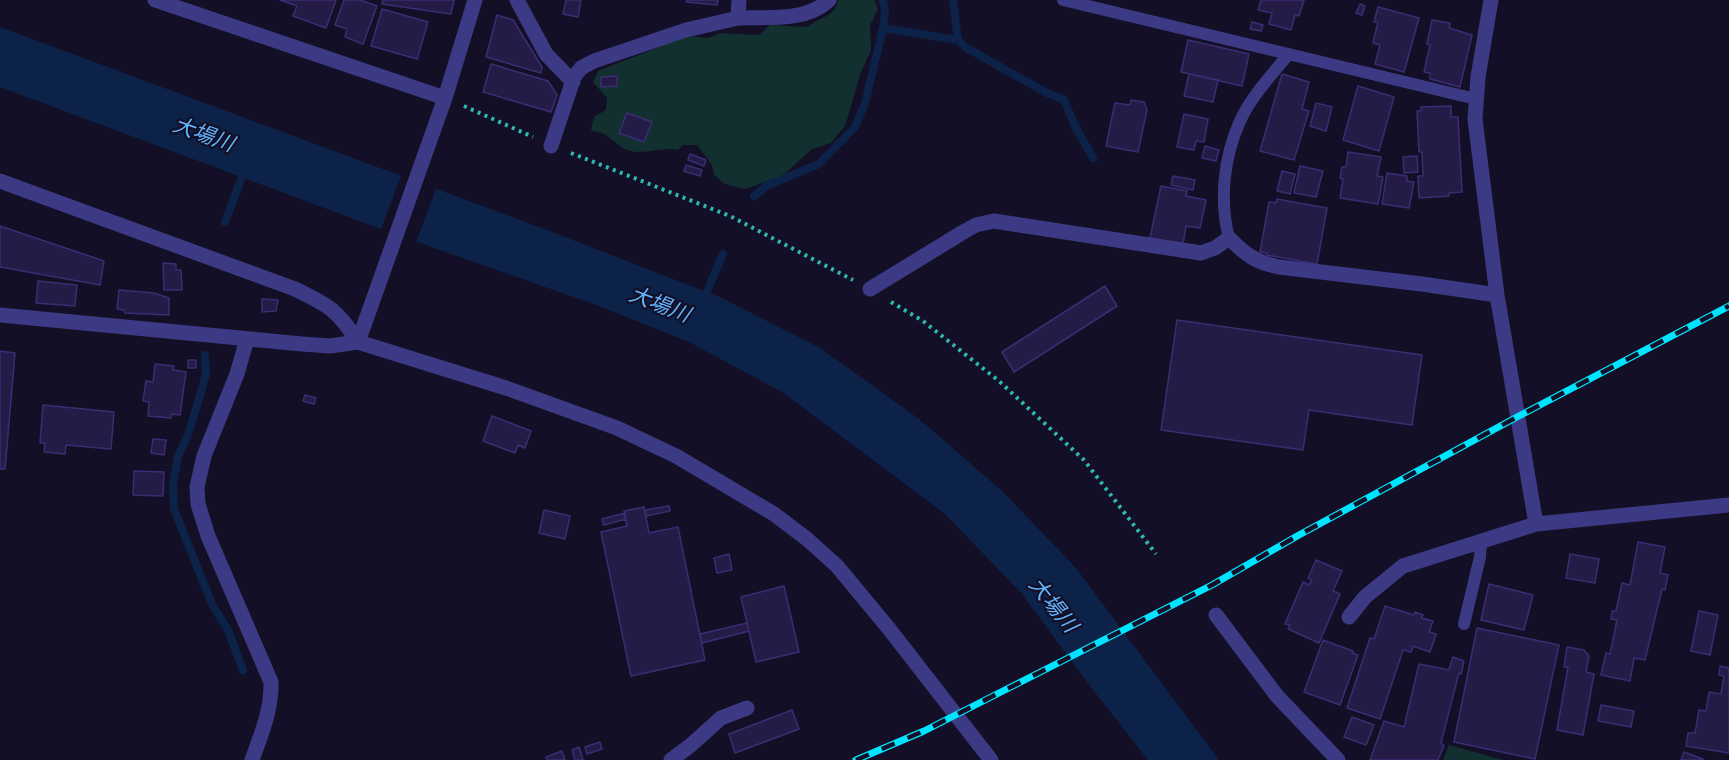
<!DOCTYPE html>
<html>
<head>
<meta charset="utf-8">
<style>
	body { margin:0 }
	canvas { display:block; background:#130f26 }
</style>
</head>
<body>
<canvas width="1729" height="760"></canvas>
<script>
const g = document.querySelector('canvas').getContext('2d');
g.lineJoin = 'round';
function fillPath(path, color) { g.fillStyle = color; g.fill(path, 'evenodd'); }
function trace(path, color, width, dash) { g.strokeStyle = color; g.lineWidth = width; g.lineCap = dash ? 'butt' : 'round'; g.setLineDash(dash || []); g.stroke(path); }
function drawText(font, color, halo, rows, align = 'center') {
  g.font = font + ' "Roboto Condensed","Noto Sans JP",sans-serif'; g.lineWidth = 4.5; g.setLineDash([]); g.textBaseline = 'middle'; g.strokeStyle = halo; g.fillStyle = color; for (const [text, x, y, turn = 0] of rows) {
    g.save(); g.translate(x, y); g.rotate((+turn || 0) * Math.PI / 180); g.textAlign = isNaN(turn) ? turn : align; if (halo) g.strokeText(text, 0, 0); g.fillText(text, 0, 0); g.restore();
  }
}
fillPath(new Path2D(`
	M 838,0 L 874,0 L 878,9 L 870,25 L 871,50 L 861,72 L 845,126 L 831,143 L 812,149 L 782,176 L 745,189 L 725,184 L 714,175 L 712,165 L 697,145 L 683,145 L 678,150 C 661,146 646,155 630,151 C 614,146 611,132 591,131 L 594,117 L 606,110 L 607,98 L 593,82 L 598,71 L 657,48 L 673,40 L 689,36 L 708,38 L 721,33 L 759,35 L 770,25 L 808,27 C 820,16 834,19 838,0 Z
	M 1449,745 L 1503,760 L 1443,760 Z`), '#12302f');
fillPath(new Path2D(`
	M 0,27 L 547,230 L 722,298 L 820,348 L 919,419 L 1001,490 L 1076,568 L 1219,760 L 1148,760 L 1087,682 L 1022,594 L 945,514 L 782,392 L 689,342 L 599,306 L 386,231 L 0,87 Z`), '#0c2248');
fillPath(new Path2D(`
	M 402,173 L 437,186 L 415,245 L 380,232 Z`), '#130f26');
trace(new Path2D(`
	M 883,0 L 885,14 L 883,28
	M 958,40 L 965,47 L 1045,92 L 1064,100 L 1076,128 L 1093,158
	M 754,196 L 768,185 L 819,164 L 855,127 L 865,103 L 883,28 L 958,40 L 953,0
	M 225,222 L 246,166
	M 702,303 L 723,254
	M 205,355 L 206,374 L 198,402 L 188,435 L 178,456 L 173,484 L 174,509 L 212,604 L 228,630 L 243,670`), '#0c2248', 8);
const building = new Path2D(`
	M 280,0 L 336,0 L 326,28 L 293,16 L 297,6 Z
	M 344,0 L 360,0 L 377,6 L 363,44 L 345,37 L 347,29 L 335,25 Z
	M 383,0 L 454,0 L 451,14 L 382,4 Z
	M 566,0 L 581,0 L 578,17 L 563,14 Z
	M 687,0 L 718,0 L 717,5 L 686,2 Z
	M 1261,0 L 1304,0 L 1299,16 L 1295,15 L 1291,30 L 1269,24 L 1272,13 L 1258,10 Z
	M 1360,4 L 1365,6 L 1362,15 L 1356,13 Z
	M 1378,7 L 1419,18 L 1404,72 L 1375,64 L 1380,45 L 1373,43 L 1378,22 L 1374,22 Z
	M 382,9 L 428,22 L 417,59 L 371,46 Z
	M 497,15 L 513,20 L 542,67 L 541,73 L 486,57 Z
	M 1432,20 L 1450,23 L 1449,28 L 1472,35 L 1460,87 L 1430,79 L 1430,73 L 1424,72 L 1430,45 L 1427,44 Z
	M 1252,22 L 1263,25 L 1261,31 L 1250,29 Z
	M 1188,40 L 1249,54 L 1242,86 L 1181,72 Z
	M 491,64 L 548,81 L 557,95 L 551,112 L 483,92 Z
	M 1189,74 L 1218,80 L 1213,102 L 1184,96 Z
	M 1282,74 L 1309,82 L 1302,109 L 1309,111 L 1294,160 L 1260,151 Z
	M 617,76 L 617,86 L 601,87 L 601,77 Z
	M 1358,86 L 1394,97 L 1379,151 L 1343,140 Z
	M 1131,100 L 1144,102 L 1147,110 L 1138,152 L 1106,146 L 1115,103 L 1130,105 Z
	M 1316,103 L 1332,107 L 1326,131 L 1310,126 Z
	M 1451,106 L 1451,117 L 1458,117 L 1462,192 L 1449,193 L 1449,196 L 1419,198 L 1418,176 L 1423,176 L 1422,152 L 1419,152 L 1417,111 L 1421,111 L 1421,107 Z
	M 627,113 L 652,122 L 644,142 L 619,133 Z
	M 1184,114 L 1208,119 L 1204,142 L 1196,141 L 1194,150 L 1177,147 Z
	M 1205,146 L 1219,150 L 1216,161 L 1202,158 Z
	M 1348,152 L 1381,157 L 1377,176 L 1383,177 L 1378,204 L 1340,198 L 1343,179 L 1340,178 L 1342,167 L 1346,167 Z
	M 690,154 L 706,160 L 704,166 L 688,160 Z
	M 1417,156 L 1418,172 L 1404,173 L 1403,157 Z
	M 686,165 L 702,170 L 700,176 L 684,171 Z
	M 1300,166 L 1323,171 L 1316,197 L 1294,193 Z
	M 1282,171 L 1295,174 L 1290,194 L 1277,191 Z
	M 1387,173 L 1407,176 L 1407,181 L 1414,182 L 1409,208 L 1382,204 Z
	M 1173,176 L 1195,180 L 1193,190 L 1171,185 Z
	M 1161,186 L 1187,191 L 1186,196 L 1206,200 L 1200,228 L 1186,226 L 1183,244 L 1150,238 Z
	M 1277,199 L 1327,208 L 1317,264 L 1267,255 L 1267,253 L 1260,252 L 1269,202 L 1276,203 Z
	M 0,226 L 104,261 L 100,285 L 0,267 Z
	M 163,263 L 176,264 L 176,270 L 181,270 L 182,290 L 164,290 Z
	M 38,281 L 77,285 L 75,306 L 36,303 Z
	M 1105,286 L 1117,306 L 1014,372 L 1002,352 Z
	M 119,290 L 154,293 L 169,298 L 169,315 L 125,313 L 124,310 L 117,309 Z
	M 262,299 L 278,300 L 276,311 L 262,312 Z
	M 1177,320 L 1422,355 L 1412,425 L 1309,410 L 1303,450 L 1161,430 Z
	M 0,351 L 15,353 L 5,469 L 0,469 Z
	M 188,360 L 196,360 L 196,368 L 188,368 Z
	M 155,364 L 174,366 L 173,370 L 186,372 L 180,415 L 172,414 L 171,418 L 148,416 L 149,402 L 143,401 L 146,381 L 153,382 Z
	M 305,395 L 316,398 L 314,404 L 303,401 Z
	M 43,405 L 114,412 L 111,449 L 66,445 L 65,454 L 44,452 L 45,443 L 40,443 Z
	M 492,416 L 531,431 L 525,448 L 518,445 L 515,453 L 483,441 Z
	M 153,439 L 166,440 L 164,455 L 151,453 Z
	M 134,471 L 164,472 L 163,496 L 133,495 Z
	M 669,506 L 670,511 L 646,516 L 645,510 Z
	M 644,507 L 649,533 L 678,527 L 705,660 L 631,676 L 601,532 L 627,526 L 624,511 Z
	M 544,510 L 570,516 L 565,539 L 539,533 Z
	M 625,513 L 626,519 L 604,525 L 602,519 Z
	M 1638,542 L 1665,547 L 1660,573 L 1668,575 L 1665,590 L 1662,589 L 1645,660 L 1634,658 L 1630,681 L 1601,675 L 1606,653 L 1610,654 L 1617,620 L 1611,619 L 1612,611 L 1616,611 L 1622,583 L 1630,585 Z
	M 729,554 L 732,570 L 717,573 L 714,558 Z
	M 1570,554 L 1599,559 L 1595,583 L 1566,578 Z
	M 1316,560 L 1342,571 L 1333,591 L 1340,594 L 1319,643 L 1288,629 L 1290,625 L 1285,624 L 1303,582 L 1309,585 L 1312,580 L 1308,578 Z
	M 1489,584 L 1533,595 L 1524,630 L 1481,620 Z
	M 784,586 L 799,652 L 756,662 L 741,597 Z
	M 1385,606 L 1414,615 L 1415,612 L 1423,615 L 1421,618 L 1433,621 L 1429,632 L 1436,634 L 1430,652 L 1413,646 L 1411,652 L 1403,650 L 1380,719 L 1347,708 L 1370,638 L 1374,639 Z
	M 1699,611 L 1718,615 L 1710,655 L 1691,651 Z
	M 747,623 L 749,631 L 702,643 L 700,634 Z
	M 1477,628 L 1559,645 L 1535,759 L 1454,742 Z
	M 1323,640 L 1353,651 L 1352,653 L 1358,655 L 1340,705 L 1304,692 Z
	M 1567,647 L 1584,650 L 1589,656 L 1586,672 L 1594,674 L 1583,735 L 1557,730 L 1568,667 L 1564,667 Z
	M 1453,657 L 1464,661 L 1461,674 L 1459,673 L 1441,743 L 1444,745 L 1438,760 L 1370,760 L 1384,721 L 1404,727 L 1419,664 L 1449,670 Z
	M 1720,666 L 1729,668 L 1729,753 L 1686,746 L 1688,733 L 1695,733 L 1699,710 L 1706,711 L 1709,692 L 1721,694 L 1724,676 L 1719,675 Z
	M 1601,705 L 1634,711 L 1631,727 L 1598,721 Z
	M 792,710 L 799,729 L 735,753 L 729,734 Z
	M 1352,717 L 1374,725 L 1366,745 L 1344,737 Z
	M 600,742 L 602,749 L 587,754 L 585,747 Z
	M 579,747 L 583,760 L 575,760 L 572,750 Z
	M 562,751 L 565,760 L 547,760 L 546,757 Z
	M 1684,752 L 1703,759 L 1703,760 L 1681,760 Z`);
fillPath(building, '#241b47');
trace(building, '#3b2d73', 1.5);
trace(new Path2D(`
	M 464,106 L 533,137
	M 571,153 L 730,216 L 853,280
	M 891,302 L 923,321 L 999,381 L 1084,460 L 1156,554`), '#2fb8b0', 4, [3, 4.5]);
trace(new Path2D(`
	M 1063,0 L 1476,99
	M 1229,238 C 1219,200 1224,157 1240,121 C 1251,97 1272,74 1289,54
	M 1464,624 L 1480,557 L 1481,541`), '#3d3a85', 12);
trace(new Path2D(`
	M 155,0 L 445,98 L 475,0
	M 517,0 L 546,54 L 573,82
	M 1491,0 L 1478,77 L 1475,119 L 1497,295 L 1536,524 L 1729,505
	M 738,18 C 768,17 806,22 829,0
	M 551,146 L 574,77 L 581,68 L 594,61 L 686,30 L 738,18 L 739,0
	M 0,181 L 295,289 C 329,306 337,309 358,342 L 330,346 L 302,344 L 0,315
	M 870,289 L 965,231 L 976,225 L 994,221 L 1201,253 L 1215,248 L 1229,238 C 1246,255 1255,262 1279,267 L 1422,284 L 1497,295
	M 247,339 L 237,374 L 204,456 L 197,487 L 198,504 L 208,536 L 271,682 C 272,709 261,735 252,760
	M 1216,615 L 1277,696 L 1338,760
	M 1349,617 L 1365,597 L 1403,566 L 1536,524
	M 671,760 L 691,745 L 721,718 L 747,708`), '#3d3a85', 15);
trace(new Path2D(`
	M 445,98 L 358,342 L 506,388 L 617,428 L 676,456 L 774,514 L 807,539 L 837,566 L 890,630 L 991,760`), '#3d3a85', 15);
const rail = new Path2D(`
	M 856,760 L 924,731 L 1212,585 L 1299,535 L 1517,417 L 1729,306`);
trace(rail, '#00e5ff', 7);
trace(rail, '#130f26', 4.5, [14]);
drawText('italic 21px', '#62b6ff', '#130f26', [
	["大場川",203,136,20],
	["大場川",659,306,21],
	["大場川",1052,606,51]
]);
</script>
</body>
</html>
